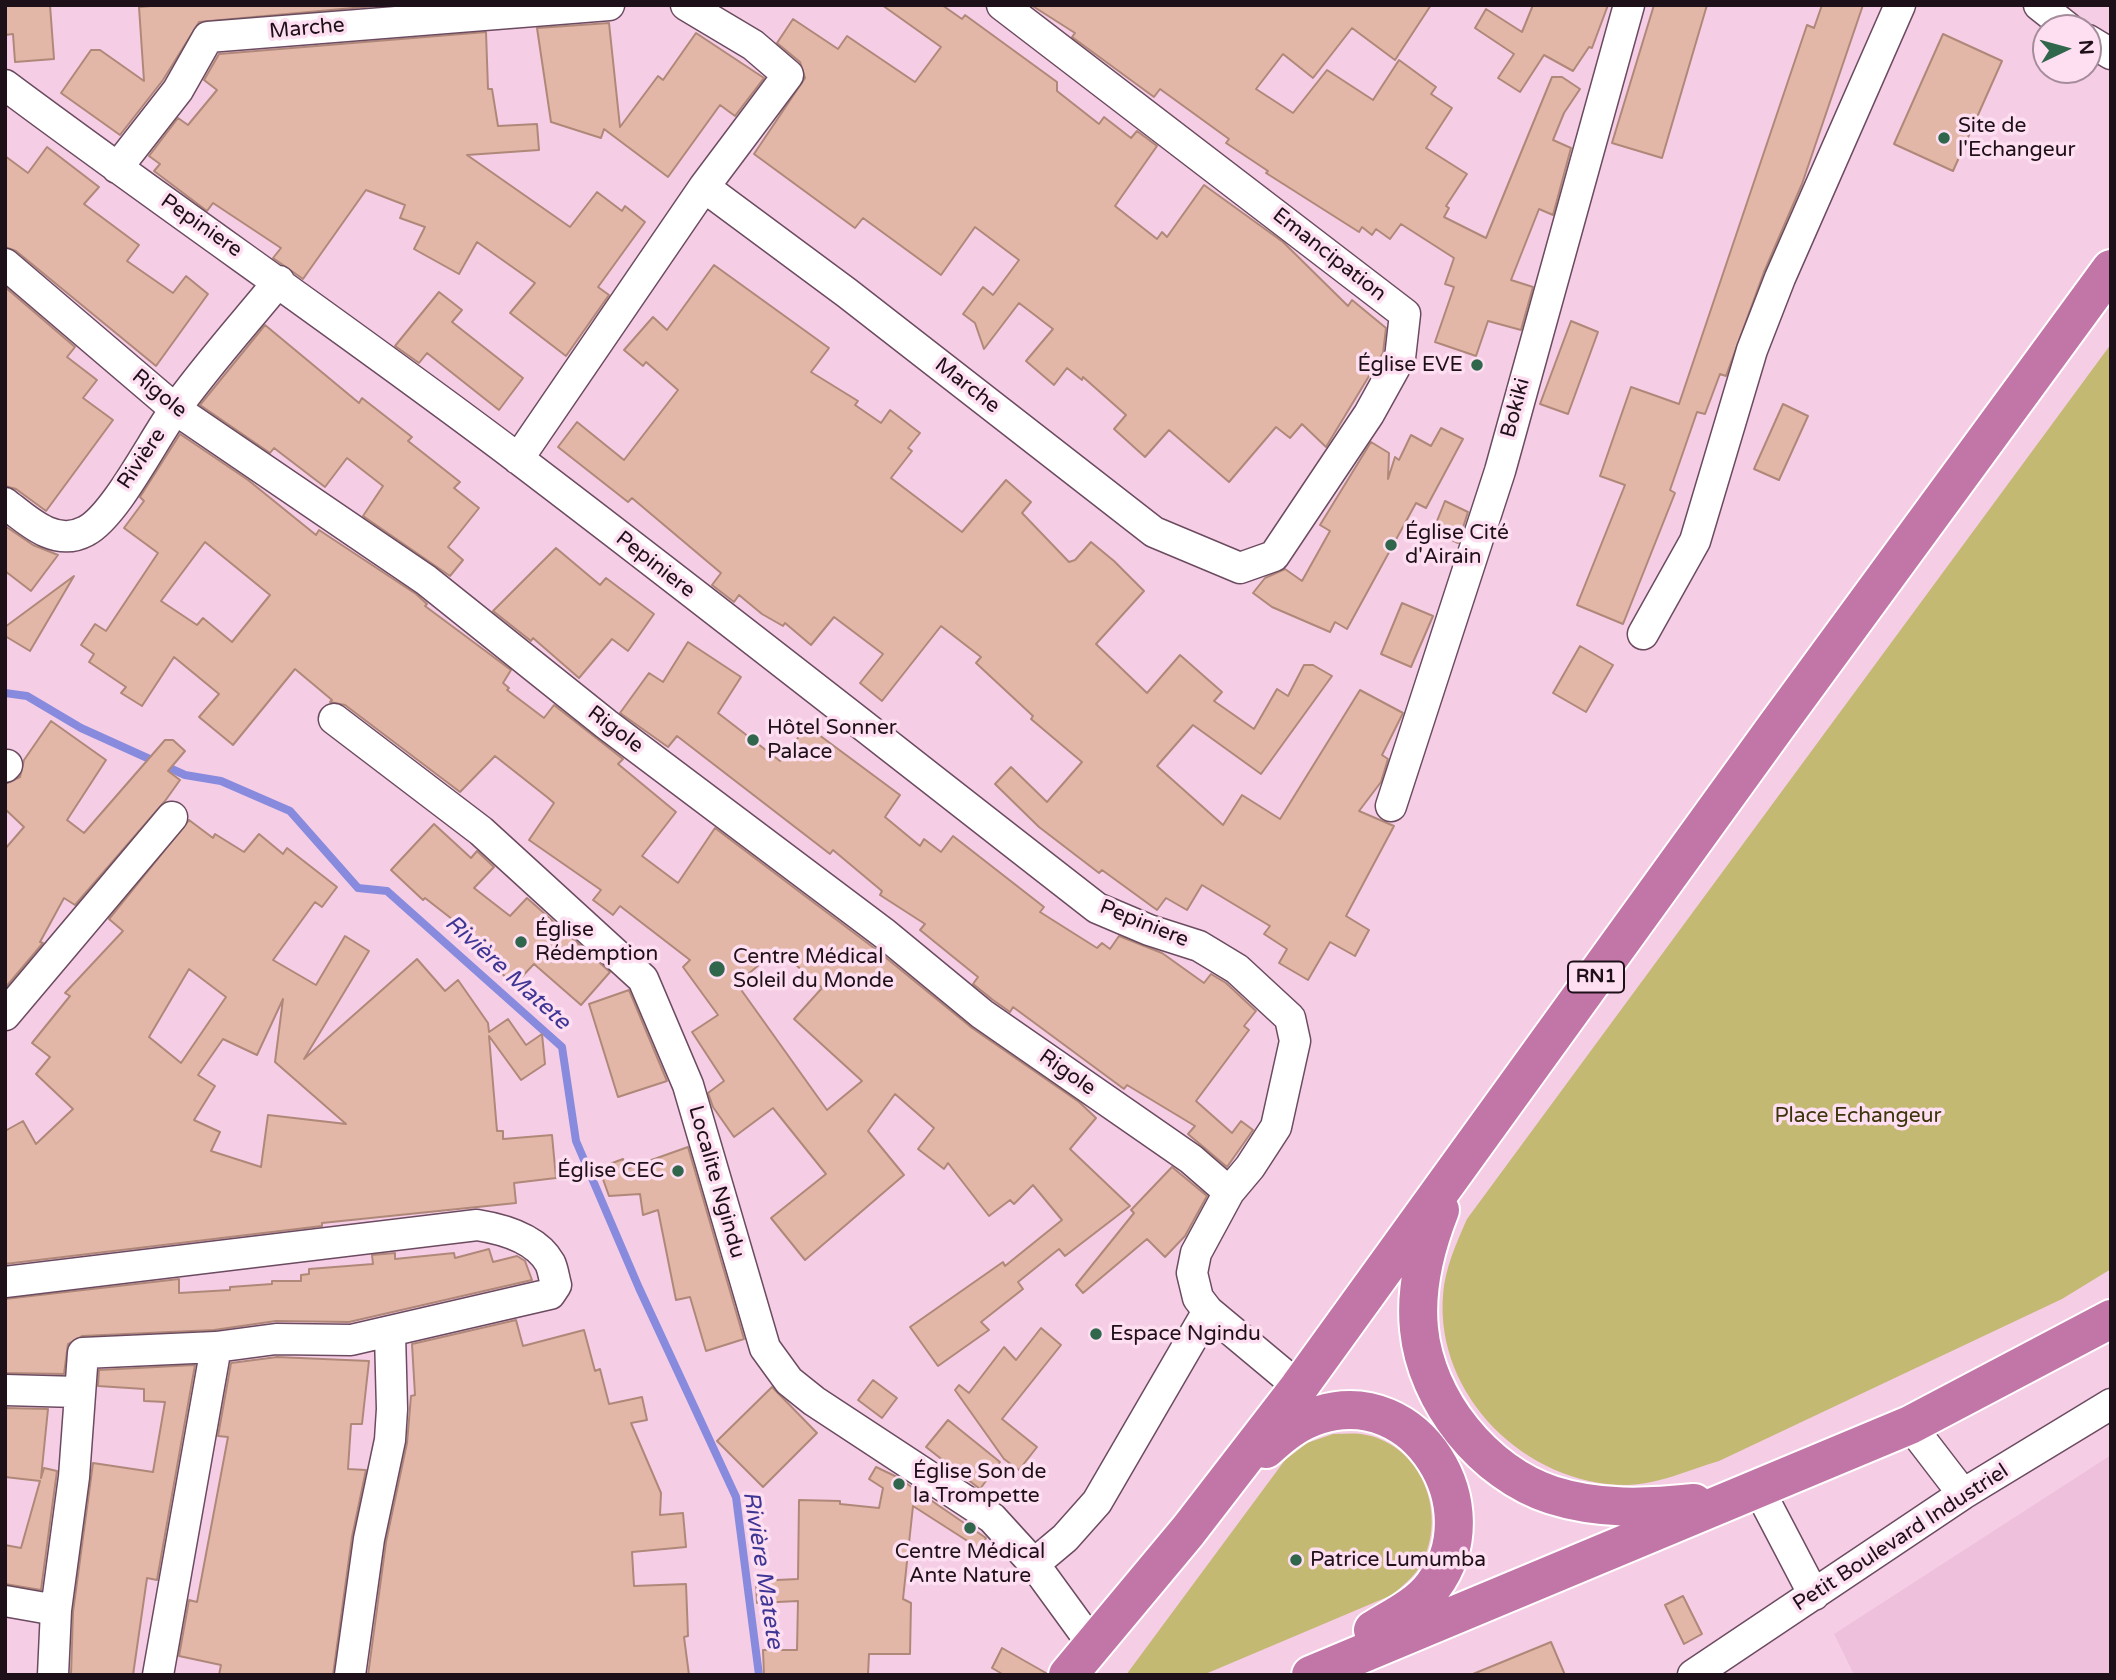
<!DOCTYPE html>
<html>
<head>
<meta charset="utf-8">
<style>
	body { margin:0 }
	#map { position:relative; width:2116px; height:1680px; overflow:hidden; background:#f5cee6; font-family:"Varela Round",sans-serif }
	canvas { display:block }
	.frame { position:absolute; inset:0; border:7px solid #1e1019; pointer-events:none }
	.north { position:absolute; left:2032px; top:14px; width:70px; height:70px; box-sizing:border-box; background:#fedef1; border:2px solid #a48c9b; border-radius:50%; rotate:85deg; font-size:19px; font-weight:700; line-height:28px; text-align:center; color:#1e1019 }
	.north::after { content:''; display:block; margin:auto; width:24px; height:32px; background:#30664c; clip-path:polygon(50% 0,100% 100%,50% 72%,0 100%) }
</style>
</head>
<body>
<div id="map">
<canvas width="2116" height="1680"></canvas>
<div class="frame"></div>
<div class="north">N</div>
</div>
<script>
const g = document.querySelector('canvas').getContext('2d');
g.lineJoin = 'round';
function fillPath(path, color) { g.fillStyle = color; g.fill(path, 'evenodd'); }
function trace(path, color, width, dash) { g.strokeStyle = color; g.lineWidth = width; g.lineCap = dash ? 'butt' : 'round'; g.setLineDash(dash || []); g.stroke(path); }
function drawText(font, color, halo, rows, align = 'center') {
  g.font = font + ' "Varela Round",sans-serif'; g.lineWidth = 7; g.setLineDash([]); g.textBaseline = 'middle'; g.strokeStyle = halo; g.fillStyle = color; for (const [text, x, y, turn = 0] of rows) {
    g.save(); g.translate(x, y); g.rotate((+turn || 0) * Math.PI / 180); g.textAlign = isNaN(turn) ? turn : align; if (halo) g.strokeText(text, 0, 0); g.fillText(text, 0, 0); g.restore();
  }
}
fillPath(new Path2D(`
	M 2111,1455 L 2111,1675 L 1854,1675 L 1834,1634 Z`), '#eec0dc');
fillPath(new Path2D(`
	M 2111,344 L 2111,1269 L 2062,1299 L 1719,1461 C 1689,1470 1656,1485 1626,1485 C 1526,1485 1435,1396 1443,1295 C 1445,1268 1456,1244 1467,1219 Z
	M 1333,1434 C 1342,1434 1352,1433 1361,1434 C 1417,1442 1445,1504 1426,1554 C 1420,1572 1406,1583 1392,1595 L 1203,1675 L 1126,1675 L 1285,1460 L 1307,1443 Z`), '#c3b973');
trace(new Path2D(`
	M 5,693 L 27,696 L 81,728 L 185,775 L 221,781 L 290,811 L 358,888 L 387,891 L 562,1047 L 576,1141 L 639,1288 L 736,1497 L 759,1675`), '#888bdd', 8);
const building = new Path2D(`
	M 5,5 L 50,5 L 54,59 L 15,62 L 13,34 L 5,35 Z
	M 162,5 L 386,5 L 199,22 L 163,80 L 120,135 L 61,93 L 91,50 L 100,50 L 144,81 L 139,7 Z
	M 882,5 L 942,5 L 962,19 L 965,15 L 1057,82 L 1057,91 L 1099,124 L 1104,117 L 1131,138 L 1137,131 L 1157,146 L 1115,206 L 1157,239 L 1162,232 L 1167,237 L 1204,185 L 1283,242 L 1348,306 L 1352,300 L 1386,328 L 1383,353 L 1326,447 L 1302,424 L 1290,438 L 1276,427 L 1229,482 L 1169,430 L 1145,457 L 1114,429 L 1126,415 L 1083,377 L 1082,380 L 1067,368 L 1054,385 L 1026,361 L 1053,329 L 1019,303 L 984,349 L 975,323 L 963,314 L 983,287 L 993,295 L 1019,260 L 975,227 L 941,275 L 863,218 L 855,228 L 754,154 L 805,78 L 800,62 L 777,43 L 793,19 L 838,49 L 847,36 L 915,82 L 941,47 Z
	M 1031,5 L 1431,5 L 1395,60 L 1352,28 L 1313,78 L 1283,54 L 1256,89 L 1293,113 L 1327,70 L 1373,100 L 1399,60 L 1436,87 L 1431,94 L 1452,108 L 1426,148 L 1467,174 L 1446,206 L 1449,208 L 1444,217 L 1486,238 L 1552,77 L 1562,77 L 1580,89 L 1564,113 L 1553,140 L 1571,148 L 1553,215 L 1539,209 L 1511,280 L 1533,287 L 1521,330 L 1488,321 L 1476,356 L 1435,342 L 1454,287 L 1445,284 L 1454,258 L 1401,224 L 1390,239 L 1376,229 L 1372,235 L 1362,227 L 1359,232 L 1266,173 L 1268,171 L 1226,143 L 1229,139 L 1160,89 L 1154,97 L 1072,37 L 1075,33 Z
	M 1533,5 L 1608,5 L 1592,48 L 1589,47 L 1573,71 L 1544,55 L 1520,92 L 1498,78 L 1514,54 L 1475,28 L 1486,9 L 1522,32 Z
	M 1654,5 L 1707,5 L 1662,158 L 1612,143 Z
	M 1822,5 L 1863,5 L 1802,184 L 1764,272 L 1726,376 L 1720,374 L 1705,414 L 1697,412 L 1670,490 L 1675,493 L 1623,624 L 1577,605 L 1625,485 L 1600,476 L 1631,387 L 1679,404 L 1807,25 L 1814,28 Z
	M 609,23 L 620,127 L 658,76 L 663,80 L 696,33 L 764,78 L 735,116 L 720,105 L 668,177 L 604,129 L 601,138 L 551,122 L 537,28 Z
	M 486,32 L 488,89 L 492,89 L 498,126 L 537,124 L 539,150 L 467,155 L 570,227 L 597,192 L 622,211 L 625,206 L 645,222 L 598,287 L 609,295 L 566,356 L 510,313 L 535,283 L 477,242 L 459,274 L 414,249 L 425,227 L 400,218 L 405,205 L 366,190 L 303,279 L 273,258 L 281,248 L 213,203 L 207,211 L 154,171 L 160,164 L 149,156 L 178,118 L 188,125 L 217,90 L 204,80 L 219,54 Z
	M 1943,34 L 2002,61 L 1953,171 L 1894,144 Z
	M 47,147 L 99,187 L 84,204 L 139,245 L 127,261 L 173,293 L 186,276 L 208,294 L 156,366 L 16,251 L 5,247 L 5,156 L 28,173 Z
	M 714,265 L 829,348 L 811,372 L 858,401 L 855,405 L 881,423 L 890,410 L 920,433 L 908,448 L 912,451 L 891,478 L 962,532 L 1006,480 L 1031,502 L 1022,513 L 1069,562 L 1075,560 L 1091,542 L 1114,561 L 1144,591 L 1096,644 L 1147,693 L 1180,655 L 1222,692 L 1214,701 L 1254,729 L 1277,689 L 1288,696 L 1304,665 L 1313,665 L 1332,676 L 1261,774 L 1193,725 L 1157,766 L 1223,825 L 1242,795 L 1280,819 L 1360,690 L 1403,713 L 1382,755 L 1388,759 L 1381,782 L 1359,811 L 1394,826 L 1346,916 L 1369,930 L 1355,956 L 1330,942 L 1308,980 L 1279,963 L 1287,949 L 1264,934 L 1270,926 L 1202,885 L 1187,910 L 1166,898 L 1157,910 L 1102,870 L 1099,873 L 1039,827 L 995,784 L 1011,767 L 1047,802 L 1082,762 L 1031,719 L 1033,716 L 976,663 L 981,657 L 941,626 L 882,701 L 860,683 L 883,654 L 834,617 L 811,645 L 785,623 L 783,626 L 762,614 L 739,595 L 734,602 L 712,585 L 721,573 L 632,498 L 628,502 L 558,447 L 577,422 L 624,460 L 678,390 L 646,362 L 643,366 L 624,350 L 653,317 L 667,330 Z
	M 5,287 L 75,347 L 67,357 L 97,380 L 83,398 L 113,420 L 46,511 L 16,489 L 5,486 Z
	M 439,292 L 462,310 L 452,322 L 523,378 L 499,410 L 427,353 L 419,363 L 395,346 Z
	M 1571,321 L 1598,332 L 1568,414 L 1540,404 Z
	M 265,325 L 359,403 L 362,398 L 412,437 L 408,441 L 460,482 L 454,488 L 479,508 L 448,547 L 463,560 L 450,576 L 363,516 L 383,486 L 347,458 L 325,487 L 274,448 L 270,453 L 200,405 Z
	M 1783,404 L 1808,416 L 1779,480 L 1754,469 Z
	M 1441,428 L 1463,439 L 1426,508 L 1416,503 L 1347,629 L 1335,622 L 1330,632 L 1272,607 L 1253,593 L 1265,578 L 1285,569 L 1302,581 L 1330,531 L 1320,525 L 1371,442 L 1389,453 L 1388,479 L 1395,457 L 1399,460 L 1411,435 L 1431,446 Z
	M 180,434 L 248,480 L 316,535 L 319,530 L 416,594 L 427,604 L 425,606 L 511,670 L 503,683 L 509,688 L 507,690 L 544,718 L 554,705 L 623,759 L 618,764 L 676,812 L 642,856 L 678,883 L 715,828 L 874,948 L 972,1028 L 1079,1102 L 1096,1118 L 1070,1149 L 1130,1206 L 1065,1256 L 1059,1249 L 1018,1282 L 1023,1289 L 981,1322 L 989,1330 L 938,1366 L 910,1327 L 1003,1262 L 1005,1266 L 1062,1220 L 1033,1185 L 1014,1204 L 1010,1200 L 989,1216 L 948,1163 L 944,1169 L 918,1149 L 934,1128 L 895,1094 L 868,1131 L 904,1175 L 805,1260 L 771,1218 L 826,1174 L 773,1108 L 734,1137 L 713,1107 L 708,1093 L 724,1081 L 692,1032 L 718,1015 L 683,967 L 690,960 L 620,906 L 613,915 L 593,900 L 601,890 L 529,840 L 554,803 L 547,797 L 495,756 L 460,792 L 345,705 L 330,702 L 332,700 L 295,669 L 233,745 L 199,717 L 219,694 L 174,657 L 142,706 L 121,693 L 126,687 L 89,662 L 94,654 L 81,645 L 95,624 L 106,631 L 158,553 L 124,528 L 144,501 L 140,497 ZM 205,542 L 270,595 L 232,642 L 203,618 L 197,625 L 161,601 ZM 778,949 L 822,988 L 794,1019 L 862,1081 L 827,1110 L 732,977 L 740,969 L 747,975 Z
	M 1445,501 L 1468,512 L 1458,543 L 1433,531 Z
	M 5,526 L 33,545 L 58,555 L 31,591 L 5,571 Z
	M 556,548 L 600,585 L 606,578 L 654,614 L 628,651 L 612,639 L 579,678 L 533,638 L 531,641 L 493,611 Z
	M 74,576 L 30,651 L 5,636 L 5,627 Z
	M 1402,603 L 1433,616 L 1411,667 L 1381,654 Z
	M 688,642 L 741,677 L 718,713 L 780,761 L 807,726 L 900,795 L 885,817 L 920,846 L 924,839 L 941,852 L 953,836 L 1044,907 L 1040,912 L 1097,948 L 1102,943 L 1110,949 L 1119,936 L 1162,953 L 1204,983 L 1211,974 L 1226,983 L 1256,1011 L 1244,1026 L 1249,1030 L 1196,1101 L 1232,1133 L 1241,1121 L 1253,1130 L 1227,1167 L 1188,1134 L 1195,1126 L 1127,1085 L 1124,1089 L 1013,1007 L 1010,1012 L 993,1000 L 973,984 L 978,977 L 920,930 L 925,924 L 880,895 L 882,891 L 833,850 L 830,854 L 677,736 L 668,747 L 620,713 L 649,673 L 663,682 Z
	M 1580,646 L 1613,665 L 1586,712 L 1553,693 Z
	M 51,721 L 106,760 L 67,820 L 84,833 L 165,740 L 173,740 L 185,751 L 168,771 L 180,780 L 165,801 L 75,905 L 64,898 L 40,942 L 43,943 L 5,988 L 5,849 L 24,827 L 5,809 L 5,784 L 20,777 L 24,760 Z
	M 189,820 L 213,838 L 215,834 L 244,852 L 259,834 L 283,854 L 287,848 L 337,887 L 322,907 L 315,902 L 273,960 L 316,985 L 345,936 L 369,951 L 304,1059 L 417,959 L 445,991 L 458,980 L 488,1023 L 489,1032 L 508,1019 L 526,1045 L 542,1034 L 545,1064 L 521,1080 L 489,1036 L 497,1131 L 503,1131 L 503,1139 L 552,1135 L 556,1178 L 514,1183 L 516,1203 L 322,1223 L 322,1226 L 5,1264 L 5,1131 L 23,1121 L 36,1144 L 73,1109 L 36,1074 L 50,1057 L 32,1043 L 70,996 L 65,993 L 123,931 L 109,919 ZM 189,969 L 226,997 L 181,1063 L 149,1037 ZM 283,999 L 275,1062 L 346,1124 L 268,1115 L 261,1167 L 211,1151 L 220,1132 L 194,1120 L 215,1086 L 198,1075 L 223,1039 L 257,1055 Z
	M 434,824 L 471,858 L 477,851 L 494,867 L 474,888 L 510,916 L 527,898 L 610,972 L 581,1005 L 534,964 L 514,985 L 478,951 L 484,944 L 425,898 L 423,900 L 391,870 Z
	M 629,990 L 667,1081 L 618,1097 L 589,1004 Z
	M 688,1147 L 744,1339 L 706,1351 L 690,1297 L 676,1300 L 658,1210 L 643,1215 L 640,1194 L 609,1196 L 599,1168 L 623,1159 L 626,1169 Z
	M 1172,1167 L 1207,1196 L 1185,1236 L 1165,1257 L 1147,1239 L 1083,1293 L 1076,1285 L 1134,1213 L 1131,1210 Z
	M 489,1249 L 493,1262 L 517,1256 L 525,1261 L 532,1280 L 349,1322 L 276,1321 L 214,1330 L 82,1336 L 68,1344 L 64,1374 L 5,1373 L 5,1299 L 179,1279 L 179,1293 L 230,1290 L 230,1287 L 272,1284 L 272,1281 L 301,1281 L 301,1275 L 309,1274 L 309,1269 L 373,1264 L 372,1255 L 395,1253 L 395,1259 L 454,1253 L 455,1258 Z
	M 516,1320 L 523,1346 L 584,1330 L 595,1371 L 600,1369 L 609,1404 L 642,1397 L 647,1420 L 631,1423 L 661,1493 L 660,1515 L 683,1513 L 686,1547 L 632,1552 L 634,1586 L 686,1584 L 688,1636 L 684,1637 L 689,1675 L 368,1675 L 386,1542 L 407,1443 L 411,1396 L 415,1395 L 412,1344 Z
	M 1041,1328 L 1061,1345 L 1002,1419 L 1037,1447 L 1019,1470 L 1004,1459 L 955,1390 L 959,1385 L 969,1393 L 1004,1347 L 1016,1360 Z
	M 277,1357 L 369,1361 L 362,1424 L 351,1424 L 348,1469 L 366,1470 L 352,1537 L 333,1675 L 219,1675 L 221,1665 L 179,1656 L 189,1600 L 197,1602 L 228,1437 L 218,1436 L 231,1363 Z
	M 195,1365 L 157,1580 L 147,1578 L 133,1675 L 71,1675 L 73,1612 L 93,1463 L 153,1472 L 165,1402 L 144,1401 L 144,1389 L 98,1386 L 99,1370 Z
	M 873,1380 L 897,1398 L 882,1418 L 858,1400 Z
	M 772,1387 L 817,1433 L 763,1487 L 717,1441 Z
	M 5,1408 L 48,1409 L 41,1478 L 44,1468 L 57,1471 L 41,1590 L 5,1584 L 5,1545 L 21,1548 L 40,1481 L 5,1477 Z
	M 948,1420 L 1000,1462 L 980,1489 L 926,1447 Z
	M 876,1467 L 897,1477 L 986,1538 L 980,1549 L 913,1506 L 903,1599 L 911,1603 L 910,1654 L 869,1654 L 868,1675 L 764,1675 L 763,1650 L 797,1650 L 798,1601 L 757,1603 L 756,1581 L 798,1579 L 799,1500 L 840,1501 L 840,1504 L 879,1508 L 883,1488 L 869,1479 Z
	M 1683,1596 L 1702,1634 L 1684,1644 L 1665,1605 Z
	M 1551,1642 L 1565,1675 L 1473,1675 L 1473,1674 Z
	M 1002,1648 L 1046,1673 L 1047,1675 L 1004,1675 L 992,1668 Z`);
fillPath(building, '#e2b7a8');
trace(building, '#b08879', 2);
const minor = new Path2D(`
	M 2039,5 L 2068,28
	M 2088,40 L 2111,54
	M 5,85 C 174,211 348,330 516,457 C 711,605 903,757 1097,908 L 1149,930 L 1199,946 L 1237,969 L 1290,1018 L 1295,1041 L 1276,1127 L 1250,1167 L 1229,1192 L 1196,1253 L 1192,1273 L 1198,1298 L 1208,1311 L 1299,1387
	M 117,168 L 178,90 L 208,37 L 609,5
	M 704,187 L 847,293 L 1154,532 L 1240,568 L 1274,556 L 1369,414 L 1400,358 L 1405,314 L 1002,5
	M 5,264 L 175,409 L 426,580 L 606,724 L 885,934 L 982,1014 L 1191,1159 L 1229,1192
	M 518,459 L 704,187 L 788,75 L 753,45 L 686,5
	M 5,503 C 27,520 55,548 86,531 C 115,516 153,440 174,411 C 206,366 244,324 279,281
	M 1643,634 L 1695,541 L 1752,350 L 1780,278 L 1900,5
	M 334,719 L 481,831 L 643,979 L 688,1085 L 765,1348 L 789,1381 L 814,1401 L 992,1518 L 1034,1564 L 1093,1645
	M 5,767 L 7,765
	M 1391,806 L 1500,471 L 1629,5
	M 5,1015 L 172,817
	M 5,1282 L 477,1225 C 502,1229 536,1238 550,1263 C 553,1269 554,1278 556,1285 L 550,1294 L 351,1340 L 276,1339 L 216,1347 L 83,1353 L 74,1477 L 56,1610 L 53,1675
	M 5,1390 L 78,1392
	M 1910,1425 L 1963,1494
	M 1758,1488 L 1814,1595
	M 1034,1564 L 1065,1538 L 1097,1502 L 1208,1311
	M 5,1601 L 56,1610
	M 158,1675 L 216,1347
	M 350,1675 L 369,1539 L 390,1440 L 392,1409 L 390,1334
	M 1693,1675 L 1963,1494 L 2111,1404`);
const highway = new Path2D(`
	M 1440,1210 C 1425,1248 1415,1289 1419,1329 C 1426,1401 1484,1473 1552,1495 C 1599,1510 1646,1508 1694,1503
	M 1266,1449 C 1282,1434 1297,1422 1319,1415 C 1417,1384 1492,1507 1433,1586 C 1418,1606 1394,1617 1373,1630
	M 1068,1675 L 1188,1531 L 1299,1387 L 1775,728 L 2111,269
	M 1311,1675 L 1910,1425 L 2111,1319`);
trace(minor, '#6c4b60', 33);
trace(highway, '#fff', 42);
trace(minor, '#fff', 30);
trace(highway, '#c276a8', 38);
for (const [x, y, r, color] of [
	[1944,138,7,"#30664c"],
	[1477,365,7,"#30664c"],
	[1391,545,7,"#30664c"],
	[753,740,7,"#30664c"],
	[521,942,7,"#30664c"],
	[717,969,9,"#30664c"],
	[678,1171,7,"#30664c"],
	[1096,1334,7,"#30664c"],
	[899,1484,7,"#30664c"],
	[970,1528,7,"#30664c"],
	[1296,1560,7,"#30664c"]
]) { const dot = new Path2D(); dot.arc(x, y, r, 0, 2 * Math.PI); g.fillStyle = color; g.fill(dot); trace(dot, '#fedef1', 2.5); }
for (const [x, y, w] of [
	[1596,977,56]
]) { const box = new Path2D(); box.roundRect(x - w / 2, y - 15.5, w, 31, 5); g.fillStyle = '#fedef1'; g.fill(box); trace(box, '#1e1019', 2); }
drawText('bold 19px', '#1e1019', null, [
	["RN1",1596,977]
]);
drawText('21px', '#1e1019', '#fedef1', [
	["Marche",307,29,-5],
	["Pepiniere",201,226,35],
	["Emancipation",1329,255,38],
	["Marche",967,386,38],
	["Rigole",159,394,39],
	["Bokiki",1516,408,-75],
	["Rivière",142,459,-56],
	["Pepiniere",655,565,38],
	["Rigole",615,730,37],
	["Pepiniere",1144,924,22],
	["Rigole",1067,1073,35],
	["Localite Ngindu",716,1182,74],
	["Petit Boulevard Industriel",1901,1538,-33]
]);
drawText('21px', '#1e1019', '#fedef1', [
	["Site de",1958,126],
	["l'Echangeur",1958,150],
	["Église EVE",1463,365,"right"],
	["Église Cité",1405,533],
	["d'Airain",1405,557],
	["Hôtel Sonner",767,728],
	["Palace",767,752],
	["Église",535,930],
	["Rédemption",535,954],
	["Centre Médical",733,957],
	["Soleil du Monde",733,981],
	["Église CEC",664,1171,"right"],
	["Espace Ngindu",1110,1334],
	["Église Son de",913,1472],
	["la Trompette",913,1496],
	["Centre Médical",970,1552,"center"],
	["Ante Nature",970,1576,"center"],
	["Patrice Lumumba",1310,1560]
], 'left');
drawText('21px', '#3b350a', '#fedef1', [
	["Place Echangeur",1858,1116]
]);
drawText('italic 23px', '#3e3695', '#fedef1', [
	["Rivière Matete",507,973,42],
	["Rivière Matete",762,1570,81]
]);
</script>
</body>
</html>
